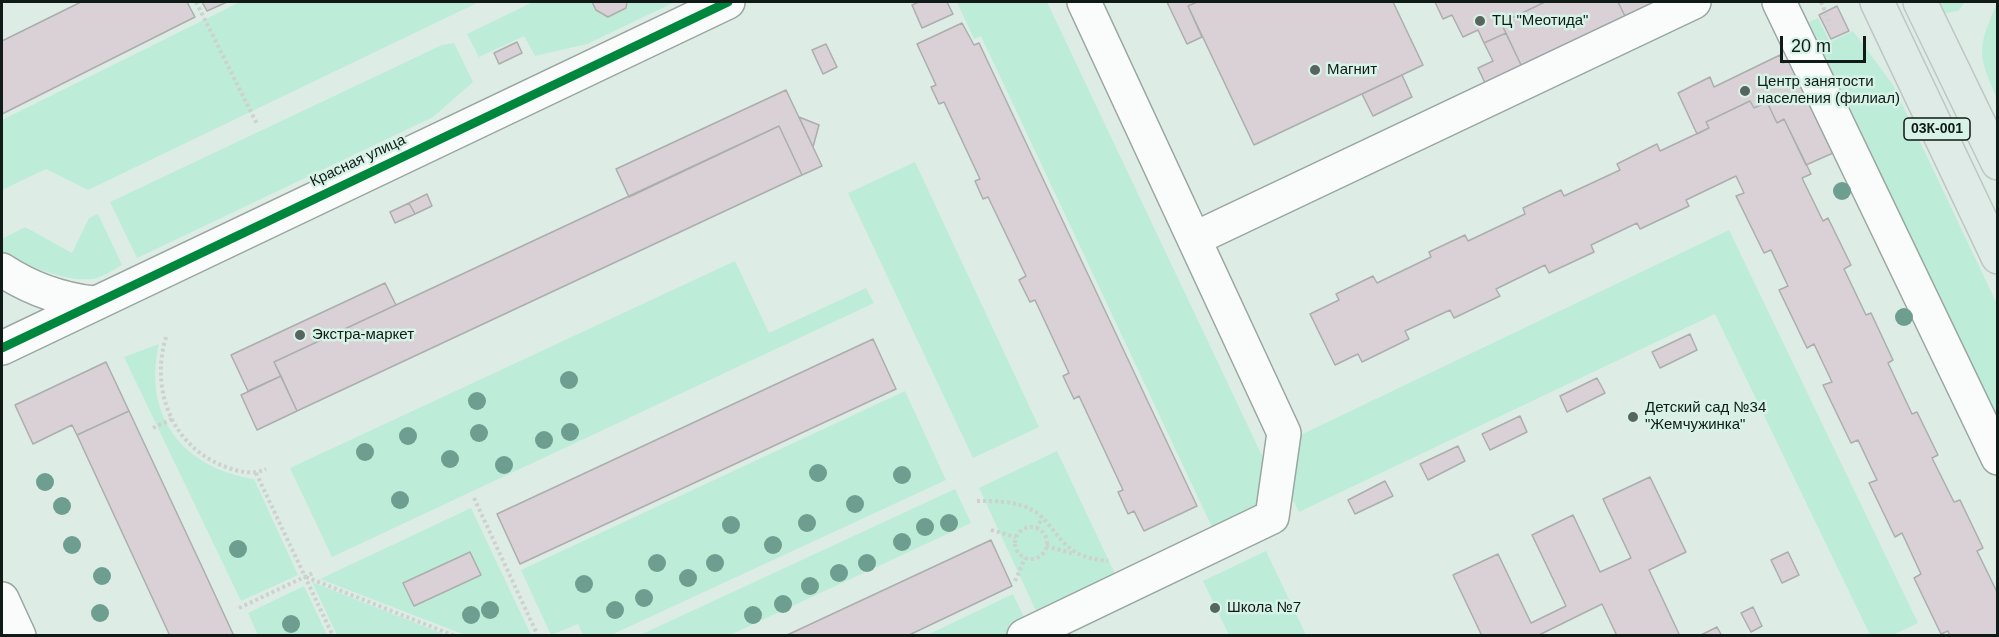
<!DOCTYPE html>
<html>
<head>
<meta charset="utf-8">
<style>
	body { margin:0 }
	#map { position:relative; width:1999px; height:637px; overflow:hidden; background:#ddede6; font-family:Helvetica,sans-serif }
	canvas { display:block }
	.frame { position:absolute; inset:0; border:3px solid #101a16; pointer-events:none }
	.scale { position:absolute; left:1780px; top:36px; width:86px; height:27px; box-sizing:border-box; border:3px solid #101a16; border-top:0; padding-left:8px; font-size:18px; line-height:21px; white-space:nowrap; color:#101a16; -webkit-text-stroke:4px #d7f3e7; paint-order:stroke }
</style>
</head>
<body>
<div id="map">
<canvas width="1999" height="637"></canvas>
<div class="frame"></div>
<div class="scale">20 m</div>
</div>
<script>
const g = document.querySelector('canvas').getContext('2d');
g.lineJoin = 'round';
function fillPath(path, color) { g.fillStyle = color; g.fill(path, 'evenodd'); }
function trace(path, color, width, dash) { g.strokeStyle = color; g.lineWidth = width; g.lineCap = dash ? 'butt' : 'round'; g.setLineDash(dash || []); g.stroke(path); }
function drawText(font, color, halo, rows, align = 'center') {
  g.font = font + ' Helvetica,sans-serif'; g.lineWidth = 5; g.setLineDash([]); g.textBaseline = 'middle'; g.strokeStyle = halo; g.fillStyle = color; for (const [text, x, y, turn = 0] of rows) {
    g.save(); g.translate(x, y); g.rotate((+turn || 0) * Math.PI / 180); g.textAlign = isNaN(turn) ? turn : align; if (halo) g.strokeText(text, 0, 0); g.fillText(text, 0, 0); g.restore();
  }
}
fillPath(new Path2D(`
	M 240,2 L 479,2 L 88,190 L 46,169 L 2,190 L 2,120 Z
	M 533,2 L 675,2 L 587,44 L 535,56 L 524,36 L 479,57 L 467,34 Z
	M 957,2 L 1047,2 L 1266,464 L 1256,507 L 1212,527 L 981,36 L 974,39 Z
	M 1940,2 L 1965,2 L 1958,11 L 1945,13 Z
	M 1997,3 L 1997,99 C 1977,53 1977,49 1997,3 Z
	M 1818,18 L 1830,42 L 1853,31 L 1893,85 L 1997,304 L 1997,426 L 1809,22 Z
	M 454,43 L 473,82 L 433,117 L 137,258 L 110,202 L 442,45 Z
	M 915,162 L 1039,427 L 973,458 L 848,193 Z
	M 98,214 L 122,265 C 113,270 102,278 92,279 C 65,282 25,265 2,252 L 2,239 L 25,227 L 72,253 L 89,218 Z
	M 1729,230 L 1918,623 L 1893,635 L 1870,635 L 1715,314 L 1299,512 L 1284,481 L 1290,440 Z
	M 735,261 L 769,333 L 866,288 L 874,303 L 332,557 L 290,468 Z
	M 159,344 C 142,416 183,468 254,479 L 298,575 L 241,601 L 124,357 Z
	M 905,391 L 946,480 L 611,635 L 583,635 L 578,624 L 551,635 L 521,570 Z
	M 1057,451 L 1116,576 L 1037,613 L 979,488 Z
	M 955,489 L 971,523 L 730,635 L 640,635 Z
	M 471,508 L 531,635 L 465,635 L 320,579 Z
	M 1266,551 L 1306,635 L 1229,635 L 1203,581 Z
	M 312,582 L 446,635 L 337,635 Z
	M 304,586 L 327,635 L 258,635 L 248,613 Z
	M 1013,594 L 1029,628 L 1013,635 L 925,636 Z`), '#bdecd9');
const building = new Path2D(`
	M 81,2 L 187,2 L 195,17 L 2,114 L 2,41 Z
	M 202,2 L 227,2 L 207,11 Z
	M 592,2 L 627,2 L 626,8 L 608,17 L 596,10 Z
	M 919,2 L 947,2 L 953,14 L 922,28 L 912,5 Z
	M 1167,2 L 1197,2 L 1188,6 L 1202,37 L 1187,44 Z
	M 1197,2 L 1393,2 L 1423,65 L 1254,145 L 1188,6 Z
	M 1435,2 L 1545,2 L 1501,23 L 1506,33 L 1484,43 L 1478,30 L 1463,37 L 1452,15 L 1443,19 Z
	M 1545,2 L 1618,2 L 1626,18 L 1522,67 L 1501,23 Z
	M 1618,2 L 1661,2 L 1626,18 Z
	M 1837,6 L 1849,31 L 1831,39 L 1819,15 Z
	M 962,23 L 974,45 L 979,43 L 1197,506 L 1144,531 L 1134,511 L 1128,514 L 1118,492 L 1123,490 L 1079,396 L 1074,399 L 1063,376 L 1069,373 L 1035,300 L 1030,302 L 1019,280 L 1026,276 L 988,197 L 983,199 L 975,181 L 980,179 L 944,102 L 939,104 L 931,87 L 936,85 L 917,44 Z
	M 1506,33 L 1522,67 L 1486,85 L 1478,68 L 1493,61 L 1484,43 Z
	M 517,42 L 522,53 L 499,64 L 494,53 Z
	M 826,44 L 837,67 L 823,74 L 812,50 Z
	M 1780,55 L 1783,63 L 1789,60 L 1833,153 L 1806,165 L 1784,119 L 1777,123 L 1767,102 L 1754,108 L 1750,101 L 1706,122 L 1709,128 L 1697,134 L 1678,93 L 1710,77 L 1714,87 Z
	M 1402,75 L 1412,97 L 1373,116 L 1362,94 Z
	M 786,90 L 822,166 L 802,175 L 779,126 L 629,197 L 616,169 Z
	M 1750,101 L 1754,108 L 1767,102 L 1777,123 L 1784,119 L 1811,174 L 1802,178 L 1823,221 L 1828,218 L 1851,265 L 1844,269 L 1866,315 L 1871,313 L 1893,360 L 1888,363 L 1912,414 L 1917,412 L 1938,455 L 1932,458 L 1954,502 L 1960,500 L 1983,548 L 1977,551 L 1998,594 L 1998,636 L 1950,636 L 1948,631 L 1941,634 L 1914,578 L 1921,574 L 1902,533 L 1895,537 L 1869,483 L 1877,480 L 1858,440 L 1851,443 L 1823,385 L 1832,382 L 1814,344 L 1807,348 L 1779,290 L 1788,286 L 1771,250 L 1764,253 L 1736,196 L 1744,193 L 1736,176 L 1686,200 L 1689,206 L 1640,229 L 1637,223 L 1591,245 L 1594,252 L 1549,273 L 1545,265 L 1496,289 L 1500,296 L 1454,318 L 1450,310 L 1405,331 L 1409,339 L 1362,362 L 1358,354 L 1335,365 L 1310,314 L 1339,300 L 1336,294 L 1373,276 L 1377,283 L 1431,257 L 1429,252 L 1465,235 L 1468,241 L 1525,214 L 1523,208 L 1561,190 L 1564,196 L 1620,170 L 1617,164 L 1657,144 L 1660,151 L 1709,128 L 1706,122 Z
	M 799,117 L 819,125 L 813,147 Z
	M 779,126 L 802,175 L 297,411 L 274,362 Z
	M 427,194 L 432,206 L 415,214 L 409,203 Z
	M 409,203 L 415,214 L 395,223 L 390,212 Z
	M 385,283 L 396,305 L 274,362 L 281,376 L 248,391 L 231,355 Z
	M 1690,334 L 1697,350 L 1660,368 L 1652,352 Z
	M 873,339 L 896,389 L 520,564 L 497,514 Z
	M 106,362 L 129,411 L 77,435 L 72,425 L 33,444 L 15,405 Z
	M 281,376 L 297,411 L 257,430 L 241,395 Z
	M 1597,378 L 1605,393 L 1567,412 L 1560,396 Z
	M 129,411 L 203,569 L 234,636 L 170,636 L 77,435 Z
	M 1520,416 L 1527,432 L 1490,450 L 1482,434 Z
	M 1458,446 L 1465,461 L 1428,480 L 1420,464 Z
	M 1650,477 L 1686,552 L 1649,570 L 1680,636 L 1617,636 L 1602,604 L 1537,636 L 1482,636 L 1453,575 L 1498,554 L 1531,623 L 1566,606 L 1532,535 L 1573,515 L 1600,572 L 1631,558 L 1603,499 Z
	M 1385,481 L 1393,496 L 1355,514 L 1348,500 Z
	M 991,540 L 1012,586 L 907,636 L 785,636 Z
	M 470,552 L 481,575 L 414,606 L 403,583 Z
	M 1788,552 L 1799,575 L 1782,583 L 1771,560 Z
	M 1753,607 L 1762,626 L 1751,632 L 1741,613 Z
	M 1717,627 L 1722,636 L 1699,636 Z`);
fillPath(building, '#d9d1d6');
trace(building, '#abaead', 1.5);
const minor = new Path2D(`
	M 1779,2 L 1998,458
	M 1194,239 L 1694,2
	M 2,270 C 31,289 59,299 93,303
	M 2,348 L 728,2
	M 2,599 L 19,636
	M 1024,636 L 1272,517 L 1284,433 L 1084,2`);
const major = new Path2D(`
	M 1877,2 L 1998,257
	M 1920,2 L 1998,163`);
trace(minor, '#9aa6a1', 36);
trace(major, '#bfc6c3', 36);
trace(new Path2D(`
	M 196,2 L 257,124
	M 1821,2 L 1831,26
	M 166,337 C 150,390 172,447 226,467 C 240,472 253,475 266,469
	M 153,428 L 172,419
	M 256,473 L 333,636
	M 474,498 L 538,636
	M 977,501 C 997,501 1020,501 1037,513 C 1043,517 1048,524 1053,530 C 1070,552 1080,558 1108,561
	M1015 543a16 16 0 1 1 32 0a16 16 0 1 1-32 0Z
	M 1037,529 L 1042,517
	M 991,530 L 1016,537
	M 1046,546 L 1074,554
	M 306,577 L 455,636
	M 1015,581 L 1025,558
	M 239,608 L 315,572`), '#cdd1cf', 4, [3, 3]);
trace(minor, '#fafcfb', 33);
trace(major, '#dfebe7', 33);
trace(new Path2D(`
	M 2,348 L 728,2`), '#00873e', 9);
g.fillStyle = '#6e9e8f';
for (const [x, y] of [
	[1842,191],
	[1904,317],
	[569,380],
	[477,401],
	[570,432],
	[479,433],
	[408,436],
	[544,440],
	[365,452],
	[450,459],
	[504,465],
	[818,473],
	[902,475],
	[45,482],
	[400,500],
	[855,504],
	[62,506],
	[807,523],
	[949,523],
	[731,525],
	[925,527],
	[902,542],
	[72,545],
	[773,545],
	[238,549],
	[657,563],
	[715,563],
	[867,563],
	[839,573],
	[102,576],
	[688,578],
	[584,584],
	[810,586],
	[644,598],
	[783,604],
	[490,610],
	[615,610],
	[100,613],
	[471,615],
	[753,615],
	[291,624]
]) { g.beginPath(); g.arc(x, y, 9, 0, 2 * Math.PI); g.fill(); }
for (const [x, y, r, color] of [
	[1480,21,6,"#58645f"],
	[1315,70,6,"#58645f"],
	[1745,91,6,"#58645f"],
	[300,335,6,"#58645f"],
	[1633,417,6,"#58645f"],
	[1215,608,6,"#58645f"]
]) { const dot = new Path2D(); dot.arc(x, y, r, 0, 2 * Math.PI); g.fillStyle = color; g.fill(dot); trace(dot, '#d7f3e7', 2); }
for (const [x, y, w] of [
	[1937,129,66]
]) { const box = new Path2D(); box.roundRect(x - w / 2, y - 11, w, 22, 4.5); g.fillStyle = '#d7f3e7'; g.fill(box); trace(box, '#101a16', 1.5); }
drawText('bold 14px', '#101a16', null, [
	["03К-001",1937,129]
]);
drawText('15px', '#101a16', '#d7f3e7', [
	["ТЦ \"Меотида\"",1492,21],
	["Магнит",1327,70],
	["Центр занятости",1757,82],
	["населения (филиал)",1757,99],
	["Экстра-маркет",312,335],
	["Детский сад №34",1645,408],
	["\"Жемчужинка\"",1645,425],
	["Школа №7",1227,608]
], 'left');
drawText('15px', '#101a16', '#d7f3e7', [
	["Красная улица",358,161,-25]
]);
</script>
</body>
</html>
